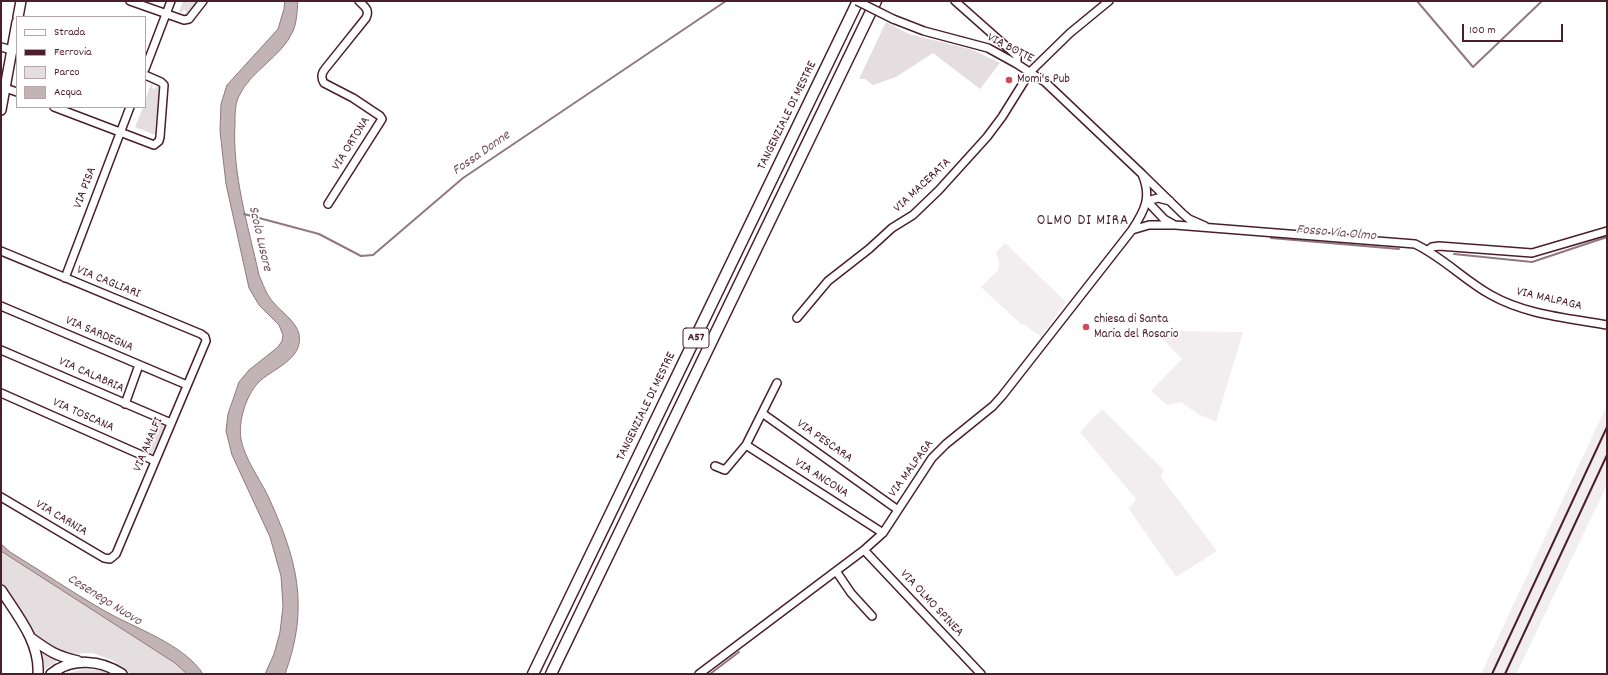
<!DOCTYPE html>
<html>
<head>
<meta charset="utf-8">
<style>
	body { margin:0 }
	#map { position:relative; width:1608px; height:675px; overflow:hidden; background:#fff; font-family:Dekko,sans-serif }
	canvas { display:block }
	.frame { position:absolute; inset:0; border:2px solid #4a1f2b; pointer-events:none }
	.legend { position:absolute; left:16px; top:16px; width:130px; height:92px; box-sizing:border-box; background:#fff; border:1px solid #b7a5aa; margin:0; padding:5px 7px; list-style:none; font-size:12px; color:#4a1f2b }
	.legend li { display:flex; align-items:center; gap:8px; height:20px }
	.legend b { width:20px; border:1px solid #b7a5aa }
	.scale { position:absolute; left:1462px; top:24px; width:101px; height:18px; box-sizing:border-box; border:2px solid #4a1f2b; border-top:0; padding-left:5px; font-size:12px; line-height:14px; white-space:nowrap; color:#4a1f2b; -webkit-text-stroke:3px #fff; paint-order:stroke }
</style>
</head>
<body>
<div id="map">
<canvas width="1608" height="675"></canvas>
<div class="frame"></div>
<ul class="legend">
<li><b style="height:5px;background:#fff"></b>Strada</li>
<li><b style="height:5px;background:#4a1f2b"></b>Ferrovia</li>
<li><b style="height:11px;background:#e5dee0"></b>Parco</li>
<li><b style="height:11px;background:#c1b3b6"></b>Acqua</li>
</ul>
<div class="scale">100 m</div>
</div>
<script>
const g = document.querySelector('canvas').getContext('2d');
g.lineJoin = 'round';
function fillPath(path, color) { g.fillStyle = color; g.fill(path, 'evenodd'); }
function trace(path, color, width, dash) { g.strokeStyle = color; g.lineWidth = width; g.lineCap = dash ? 'butt' : 'round'; g.setLineDash(dash || []); g.stroke(path); }
function drawText(font, color, halo, rows, align = 'center') {
  g.font = font + ' Dekko,sans-serif'; g.lineWidth = 3; g.setLineDash([]); g.textBaseline = 'middle'; g.strokeStyle = halo; g.fillStyle = color; for (const [text, x, y, turn = 0] of rows) {
    g.save(); g.translate(x, y); g.rotate((+turn || 0) * Math.PI / 180); g.textAlign = isNaN(turn) ? turn : align; if (halo) g.strokeText(text, 0, 0); g.fillText(text, 0, 0); g.restore();
  }
}
fillPath(new Path2D(`
	M 1005,243 L 1066,302 L 1041,336 L 1037,334 L 1024,324 L 1022,325 L 981,287 L 998,270 L 999,264 L 996,252 Z
	M 1162,331 L 1243,332 L 1216,422 L 1198,414 L 1181,402 L 1167,405 L 1151,391 L 1182,359 L 1158,335 Z
	M 1607,405 L 1607,485 L 1516,674 L 1481,674 Z
	M 1102,409 L 1164,470 L 1161,477 L 1217,551 L 1176,577 L 1129,509 L 1136,499 L 1080,432 Z`), '#f2eeef');
fillPath(new Path2D(`
	M 183,1 L 198,1 L 187,16 L 185,15 L 186,11 L 183,10 L 181,13 L 179,12 Z
	M 886,22 L 909,34 L 973,50 L 1000,63 L 980,89 L 933,53 L 896,77 L 873,85 L 865,79 L 859,79 Z
	M 151,84 L 153,84 L 152,88 L 155,89 L 156,86 L 159,87 L 155,135 L 135,127 L 143,107 L 145,107 L 145,101 Z
	M 154,420 L 162,424 L 164,427 L 153,453 L 150,454 L 141,450 Z
	M 1,551 L 175,663 L 187,674 L 131,674 L 112,660 L 93,653 L 66,654 L 54,649 L 37,638 L 1,582 Z
	M 42,652 L 56,659 L 56,662 L 44,670 L 42,670 L 41,654 Z
	M 84,669 L 101,670 L 109,674 L 65,674 Z`), '#e5dee0');
const water = new Path2D(`
	M 285,1 L 298,1 C 297,11 297,22 293,31 C 282,57 251,70 239,96 C 235,104 235,114 235,123 C 232,174 248,225 259,275 C 263,284 266,294 273,302 C 281,312 296,321 299,334 C 304,360 271,369 258,383 C 246,396 238,421 241,439 C 244,457 259,478 267,494 C 297,558 310,606 285,674 L 265,674 L 274,654 L 280,632 L 283,606 L 281,576 L 270,537 L 232,455 L 226,431 L 228,414 L 239,382 L 249,370 L 278,347 L 282,341 L 283,335 L 279,325 L 259,305 L 249,288 L 226,184 L 220,131 L 221,104 L 227,85 L 278,29 L 284,9 Z
	M 1,544 L 10,552 C 41,571 72,592 103,610 C 134,628 184,644 203,674 L 187,674 L 175,663 L 1,551 Z`);
fillPath(water, '#c1b3b6');
trace(water, '#91787e', 1);
trace(new Path2D(`
	M 1417,1 L 1473,67 L 1542,1
	M 244,214 L 319,234 L 361,256 L 373,255 L 463,178 L 726,1
	M 1271,238 L 1399,249
	M 1454,254 L 1532,262 L 1607,237
	M 710,674 L 739,652`), '#91787e', 2);
const minor = new Path2D(`
	M 130,1 L 184,20 L 189,19 L 203,1
	M 955,1 L 1017,56 L 1017,64
	M 1,47 L 12,50
	M 145,69 L 171,1
	M 5,88 L 17,92
	M 54,107 L 154,145 L 159,141 L 160,137 L 164,85 L 161,82 L 145,75
	M 1143,175 L 1183,214 L 1189,219 L 1205,226
	M 1147,201 L 1164,219 L 1173,224
	M 1147,201 L 1158,198 L 1170,201
	M 328,204 L 382,119 L 380,116 L 353,98 L 324,83 C 321,78 321,74 325,69 L 366,18 C 370,10 365,7 359,1
	M 1132,230 L 1149,225 L 1175,225 L 1415,244 C 1444,258 1464,280 1491,295 C 1526,315 1569,318 1607,325
	M 1428,250 L 1432,247 L 1439,246 L 1532,253 L 1607,231
	M 1,251 L 201,334 L 205,337 L 206,341 L 116,554 L 110,559 L 104,558 L 1,497
	M 65,278 L 130,107
	M 1,306 L 187,385
	M 797,318 L 828,281 L 869,249 L 892,228 L 913,215 L 939,190 L 987,137 L 1002,117 L 1030,72 L 1070,33 L 1109,1
	M 1,350 L 171,423
	M 777,383 L 762,413 L 898,510
	M 1,393 L 155,461
	M 125,404 L 139,365
	M 746,445 L 762,413
	M 715,466 L 725,470 L 746,445 L 883,533
	M 864,550 L 981,674
	M 836,571 L 851,593 L 872,616
	M 699,674 L 864,550 L 883,533 L 932,458 L 946,444 L 993,406 L 1002,396 L 1132,230 C 1145,210 1152,197 1142,174 L 1045,82 L 1017,64 L 988,48 L 924,31 L 893,19`);
const major = new Path2D(`
	M 18,17 L 21,1
	M 1,110 L 17,22
	M 1,590 C 17,615 40,642 38,674
	M 31,638 C 49,651 56,656 78,661
	M 51,674 C 72,657 101,660 122,674`);
const highway = new Path2D(`
	M 533,674 L 858,1
	M 551,674 L 876,1`);
trace(minor, '#4a1f2b', 10);
trace(major, '#4a1f2b', 12);
trace(highway, '#4a1f2b', 13);
trace(minor, '#fff', 7);
trace(major, '#fff', 9);
trace(highway, '#fff', 10);
trace(new Path2D(`
	M 1492,674 L 1607,427
	M 1505,674 L 1607,455`), '#4a1f2b', 2);
const minorBridge = new Path2D(`
	M 857,1 L 893,19`);
trace(minorBridge, '#4a1f2b', 10, []);
trace(minorBridge, '#fff', 7);
for (const [x, y, r, color] of [
	[1009,80,4,"#d1495b"],
	[1086,327,4,"#d1495b"]
]) { const dot = new Path2D(); dot.arc(x, y, r, 0, 2 * Math.PI); g.fillStyle = color; g.fill(dot); trace(dot, '#fff', 1.5); }
for (const [x, y, w] of [
	[696,338,26]
]) { const box = new Path2D(); box.roundRect(x - w / 2, y - 10, w, 20, 3); g.fillStyle = '#fff'; g.fill(box); trace(box, '#4a1f2b', 1); }
drawText('bold 12px', '#4a1f2b', null, [
	["A57",696,338]
]);
drawText('13px', '#4a1f2b', '#fff', [
	["VIA BOTTE",1010,49,27],
	["TANGENZIALE DI MESTRE",788,116,-64],
	["VIA ORTONA",352,144,-58],
	["VIA MACERATA",923,186,-43],
	["VIA PISA",86,188,-69],
	["VIA CAGLIARI",108,283,22],
	["VIA MALPAGA",1549,300,13],
	["VIA SARDEGNA",99,335,23],
	["VIA CALABRIA",91,376,24],
	["TANGENZIALE DI MESTRE",647,407,-64],
	["VIA TOSCANA",83,416,24],
	["VIA PESCARA",824,442,35],
	["VIA AMALFI",149,445,-67],
	["VIA MALPAGA",912,469,-54],
	["VIA ANCONA",821,479,33],
	["VIA CARNIA",61,519,31],
	["VIA OLMO SPINEA",931,604,47]
]);
drawText('13px', '#4a1f2b', '#fff', [
	["Momi's Pub",1017,80],
	["chiesa di Santa",1094,320],
	["Maria del Rosario",1094,335]
], 'left');
drawText('italic 14px', '#74535c', '#fff', [
	["Fossa Donne",482,154,-35],
	["Fosso Via Olmo",1336,234,5],
	["Scolo Lusore",259,239,77],
	["Cesenego Nuovo",104,601,32]
]);
g.letterSpacing = '1px';
drawText('15px', '#4a1f2b', '#fff', [
	["OLMO DI MIRA",1083,222]
]);
g.letterSpacing = '0px';
</script>
</body>
</html>
